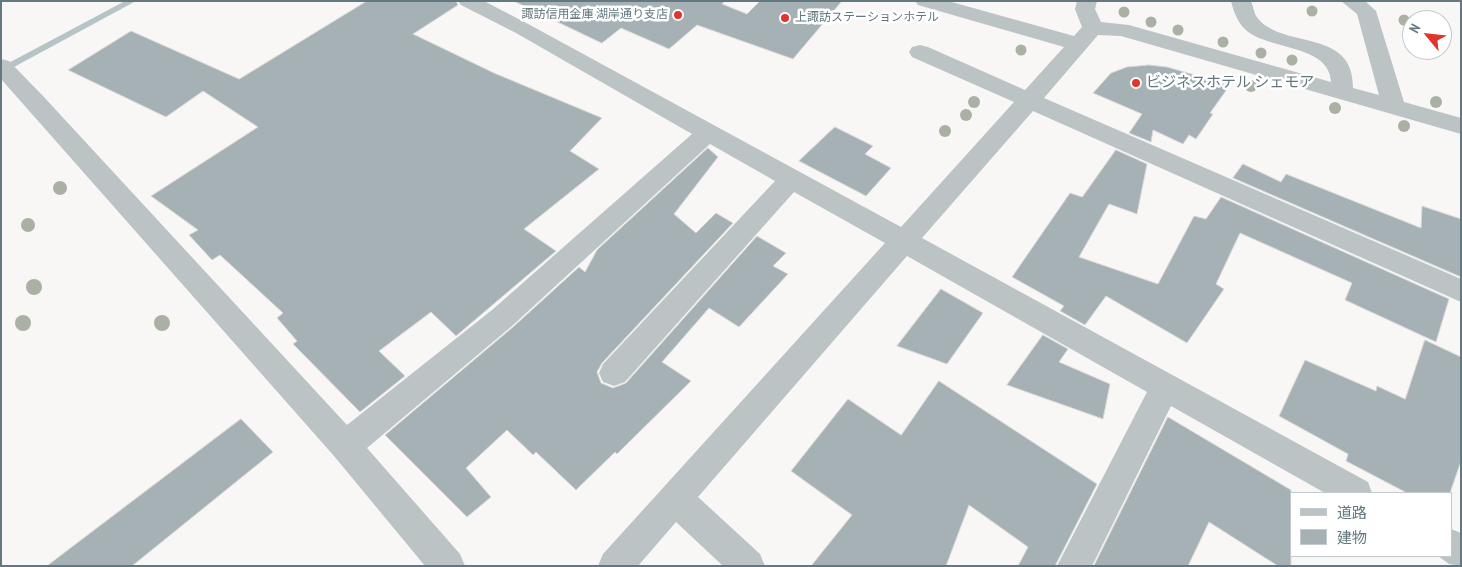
<!DOCTYPE html>
<html>
<head>
<meta charset="utf-8">
<style>
	body { margin:0 }
	#map { position:relative; width:1462px; height:567px; overflow:hidden; background:#f8f7f5; font-family:"PT Sans Narrow","Noto Sans JP",sans-serif }
	canvas { display:block }
	.frame { position:absolute; inset:0; border:2px solid #63797f; pointer-events:none }
	.legend { position:absolute; left:1290px; top:492px; width:162px; height:65px; box-sizing:border-box; background:#fff; border:1px solid #c1c9cc; margin:0; padding:6px 9px; list-style:none; font-size:15px; color:#63797f }
	.legend li { display:flex; align-items:center; gap:10px; height:25px }
	.legend b { width:25px; border:1px solid #c1c9cc }
	.north { position:absolute; left:1402px; top:10px; width:50px; height:50px; box-sizing:border-box; background:#fff; border:1px solid #c1c9cc; border-radius:50%; rotate:298deg; font-size:14px; font-weight:700; line-height:20px; text-align:center; color:#63797f }
	.north::after { content:''; display:block; margin:auto; width:18px; height:22px; background:#de352e; clip-path:polygon(50% 0,100% 100%,50% 72%,0 100%) }
</style>
</head>
<body>
<div id="map">
<canvas width="1462" height="567"></canvas>
<div class="frame"></div>
<ul class="legend">
<li><b style="height:6px;background:#bcc3c5"></b>道路</li>
<li><b style="height:14px;background:#a5b1b4"></b>建物</li>
</ul>
<div class="north">N</div>
</div>
<script>
const g = document.querySelector('canvas').getContext('2d');
g.lineJoin = 'round';
function fillPath(path, color) { g.fillStyle = color; g.fill(path, 'evenodd'); }
function trace(path, color, width, dash) { g.strokeStyle = color; g.lineWidth = width; g.lineCap = dash ? 'butt' : 'round'; g.setLineDash(dash || []); g.stroke(path); }
function drawText(font, color, halo, rows, align = 'center') {
  g.font = font + ' "PT Sans Narrow","Noto Sans JP",sans-serif'; g.lineWidth = 5; g.setLineDash([]); g.textBaseline = 'middle'; g.strokeStyle = halo; g.fillStyle = color; for (const [text, x, y, turn = 0] of rows) {
    g.save(); g.translate(x, y); g.rotate((+turn || 0) * Math.PI / 180); g.textAlign = isNaN(turn) ? turn : align; if (halo) g.strokeText(text, 0, 0); g.fillText(text, 0, 0); g.restore();
  }
}
fillPath(new Path2D(`
	M 125,1 L 136,1 L 1,74 L 1,67 Z`), '#b5c5c6');
const building = new Path2D(`
	M 367,1 L 456,1 L 458,5 L 413,34 L 494,73 L 602,118 L 570,151 L 599,169 L 524,229 L 556,251 L 456,336 L 431,312 L 379,351 L 405,376 L 360,412 L 293,344 L 297,341 L 277,318 L 283,313 L 220,255 L 212,260 L 189,235 L 198,230 L 151,196 L 258,127 L 203,91 L 166,117 L 68,70 L 131,31 L 239,79 Z
	M 514,1 L 725,1 L 722,4 L 747,14 L 760,1 L 842,1 L 793,59 L 697,25 L 669,49 L 621,28 L 602,43 Z
	M 1149,65 L 1167,67 L 1230,85 L 1210,113 L 1213,114 L 1196,139 L 1189,135 L 1183,144 L 1153,130 L 1151,142 L 1129,133 L 1142,114 L 1093,93 L 1111,73 L 1127,67 Z
	M 835,127 L 873,146 L 865,154 L 891,168 L 866,196 L 799,161 Z
	M 708,148 L 718,157 L 674,214 L 696,233 L 716,213 L 733,223 L 602,363 L 597,372 L 601,383 L 613,388 L 626,383 L 757,236 L 786,253 L 773,266 L 788,274 L 739,327 L 709,308 L 662,362 L 691,381 L 617,454 L 615,452 L 576,490 L 536,452 L 533,455 L 507,430 L 466,468 L 491,497 L 467,517 L 385,435 L 513,327 L 579,267 L 585,272 L 597,250 Z
	M 1116,150 L 1147,164 L 1137,214 L 1109,204 L 1079,257 L 1158,284 L 1194,216 L 1206,219 L 1221,197 L 1449,299 L 1436,342 L 1345,300 L 1352,283 L 1240,233 L 1216,284 L 1224,289 L 1187,343 L 1106,296 L 1085,325 L 1060,311 L 1064,306 L 1012,277 L 1070,193 L 1082,197 Z
	M 1243,164 L 1281,182 L 1286,174 L 1421,228 L 1422,206 L 1461,219 L 1461,277 L 1233,178 Z
	M 941,289 L 983,313 L 947,364 L 897,346 Z
	M 1043,335 L 1068,349 L 1059,362 L 1110,384 L 1103,419 L 1007,385 Z
	M 1425,340 L 1461,357 L 1461,461 L 1450,493 L 1407,493 L 1346,461 L 1348,454 L 1279,416 L 1305,360 L 1376,391 L 1377,386 L 1405,399 Z
	M 939,381 L 1097,484 L 1055,566 L 1018,566 L 1028,547 L 969,505 L 946,566 L 811,566 L 852,515 L 791,471 L 848,399 L 901,435 Z
	M 1168,417 L 1291,490 L 1291,566 L 1278,566 L 1209,522 L 1188,566 L 1094,566 Z
	M 241,419 L 273,452 L 132,566 L 47,566 Z`);
fillPath(building, '#a5b1b4');
trace(building, '#d9d9d7', 1);
fillPath(new Path2D(`
	M 458,1 L 484,1 L 530,25 L 901,227 L 1014,102 L 912,57 L 909,52 L 912,47 L 920,45 L 928,47 L 1025,90 L 1064,47 L 918,5 L 915,1 L 948,1 L 1074,36 L 1082,27 L 1075,9 L 1077,1 L 1097,1 L 1095,9 L 1101,22 L 1129,25 L 1331,82 C 1330,45 1270,50 1247,31 C 1238,23 1234,13 1231,1 L 1251,1 C 1253,6 1254,12 1256,16 C 1280,51 1354,26 1353,88 L 1379,95 L 1357,14 L 1341,1 L 1365,1 L 1376,11 L 1404,102 L 1461,118 L 1461,134 L 1121,36 L 1098,35 L 1044,98 L 1461,279 L 1461,302 L 1033,111 L 922,238 L 1368,482 L 1372,493 L 1325,493 L 1171,406 L 1092,566 L 1057,566 L 1147,392 L 907,256 L 698,497 L 760,554 L 765,566 L 723,566 L 676,522 L 638,566 L 598,566 L 603,554 L 885,243 L 794,192 L 625,382 L 614,386 L 603,382 L 599,373 L 603,364 L 775,181 L 710,144 L 512,326 L 367,448 L 460,554 L 465,566 L 425,566 L 334,456 L 1,79 L 1,59 L 9,61 L 43,96 L 347,425 L 492,310 L 692,134 L 516,33 L 461,5 Z
	M 1451,529 L 1461,533 L 1461,566 L 1449,564 L 1438,556 L 1451,556 Z`), '#bcc3c5');
g.fillStyle = '#aab1a4';
for (const [x, y, r] of [
	[1312,11,5.5],
	[1124,12,5.5],
	[1404,20,5.5],
	[1151,22,5.5],
	[1178,30,5.5],
	[1223,42,5.5],
	[1021,50,5.5],
	[1261,53,5.5],
	[1292,60,5.5],
	[1251,86,6],
	[974,102,6],
	[1436,102,6],
	[1335,108,6],
	[966,115,6],
	[1404,126,6],
	[945,131,6],
	[60,188,7],
	[28,225,7],
	[34,287,8],
	[23,323,8],
	[162,323,8]
]) { g.beginPath(); g.arc(x, y, r, 0, 2 * Math.PI); g.fill(); }
for (const [x, y, r, color] of [
	[678,15,5,"#de352e"],
	[785,18,5,"#de352e"],
	[1136,83,5,"#de352e"]
]) { const dot = new Path2D(); dot.arc(x, y, r, 0, 2 * Math.PI); g.fillStyle = color; g.fill(dot); trace(dot, '#fff', 2); }
drawText('12px', '#63797f', '#fff', [
	["諏訪信用金庫 湖岸通り支店",668,15],
	["上諏訪ステーションホテル",795,18,"left"]
], 'right');
drawText('15px', '#63797f', '#fff', [
	["ビジネスホテル シェモア",1146,83]
], 'left');
</script>
</body>
</html>
